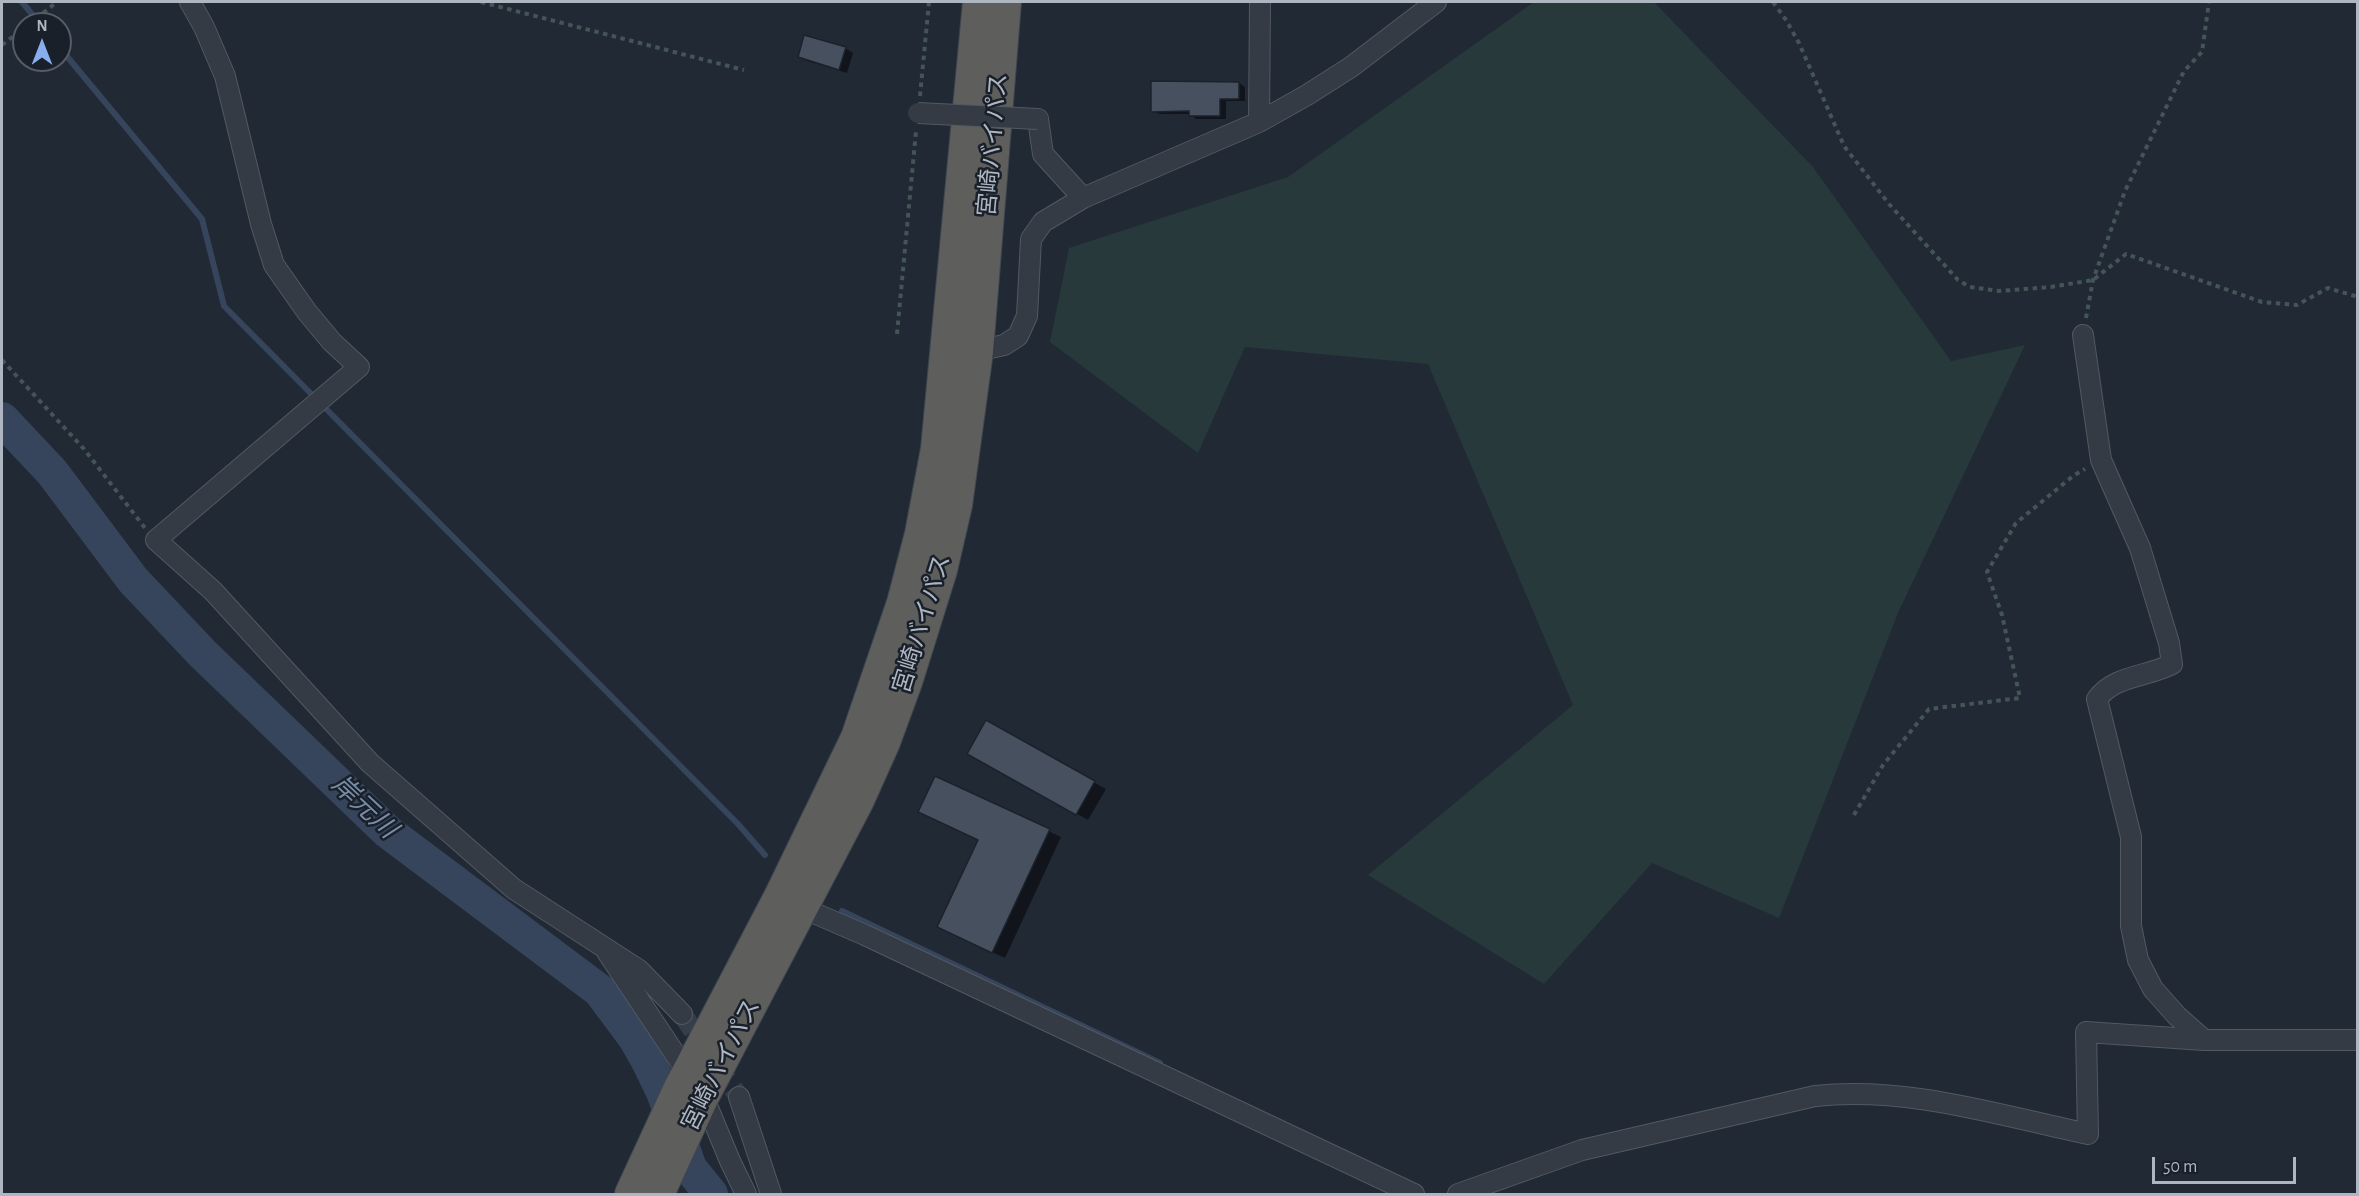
<!DOCTYPE html>
<html>
<head>
<meta charset="utf-8">
<style>
	body { margin:0 }
	#map { position:relative; width:2359px; height:1196px; overflow:hidden; background:#212934; font-family:"Alegreya Sans",sans-serif }
	canvas { display:block }
	.frame { position:absolute; inset:0; border:3px solid #aeb6c2; pointer-events:none }
	.north { position:absolute; left:12px; top:12px; width:60px; height:60px; box-sizing:border-box; background:#1a202a; border:2px solid #555c67; border-radius:50%; rotate:0deg; font-size:16px; font-weight:700; line-height:24px; text-align:center; color:#aeb6c2 }
	.north::after { content:''; display:block; margin:auto; width:21px; height:27px; background:#87afee; clip-path:polygon(50% 0,100% 100%,50% 72%,0 100%) }
	.scale { position:absolute; left:2152px; top:1157px; width:144px; height:27px; box-sizing:border-box; border:3px solid #aeb6c2; border-top:0; padding-left:8px; font-size:18px; line-height:21px; white-space:nowrap; color:#aeb6c2; -webkit-text-stroke:4px #1a202a; paint-order:stroke }
</style>
</head>
<body>
<div id="map">
<canvas width="2359" height="1196"></canvas>
<div class="frame"></div>
<div class="north">N</div>
<div class="scale">50 m</div>
</div>
<script>
const g = document.querySelector('canvas').getContext('2d');
g.lineJoin = 'round';
function fillPath(path, color) { g.fillStyle = color; g.fill(path, 'evenodd'); }
function trace(path, color, width, dash) { g.strokeStyle = color; g.lineWidth = width; g.lineCap = dash ? 'butt' : 'round'; g.setLineDash(dash || []); g.stroke(path); }
function drawText(font, color, halo, rows, align = 'center') {
  g.font = font + ' "Alegreya Sans","Noto Sans JP",sans-serif'; g.lineWidth = 5; g.setLineDash([]); g.textBaseline = 'middle'; g.strokeStyle = halo; g.fillStyle = color; for (const [text, x, y, turn = 0] of rows) {
    g.save(); g.translate(x, y); g.rotate((+turn || 0) * Math.PI / 180); g.textAlign = isNaN(turn) ? turn : align; if (halo) g.strokeText(text, 0, 0); g.fillText(text, 0, 0); g.restore();
  }
}
fillPath(new Path2D(`
	M 1534,2 L 1654,2 L 1813,167 L 1951,361 L 2025,345 L 1898,613 L 1779,918 L 1652,863 L 1544,984 L 1368,875 L 1573,705 L 1428,364 L 1245,347 L 1198,453 L 1050,342 L 1069,248 L 1288,177 Z`), '#27393a');
fillPath(new Path2D(`
	M 845,48 L 853,53 L 847,73 L 807,61 L 799,57 Z
	M 1239,83 L 1245,87 L 1245,101 L 1226,101 L 1226,119 L 1196,119 L 1190,114 L 1159,114 L 1153,111 Z
	M 986,722 L 1106,789 L 1088,820 L 969,754 Z
	M 936,778 L 1061,837 L 1005,958 L 951,933 L 980,841 L 920,812 Z`), '#0007');
trace(new Path2D(`
	M 22,2 L 40,24
	M 60,48 L 202,219 L 224,306 L 738,824 L 765,855
	M 842,911 L 1160,1063`), '#36455b', 6);
trace(new Path2D(`
	M 2,419 L 52,472 L 133,580 L 202,653 L 388,832 L 600,991 L 635,1038 L 649,1063 L 663,1092 L 690,1168 L 711,1194`), '#36455b', 34);
const building = new Path2D(`
	M 804,35 L 846,47 L 839,70 L 798,57 Z
	M 1151,81 L 1239,82 L 1239,99 L 1220,99 L 1220,116 L 1189,116 L 1189,111 L 1151,112 Z
	M 986,720 L 1095,781 L 1076,815 L 967,754 Z
	M 935,776 L 1050,829 L 992,953 L 937,927 L 978,840 L 918,812 Z`);
fillPath(building, '#47505e');
trace(building, '#1c222c', 1.5);
trace(new Path2D(`
	M 682,1014 L 739,1097`), '#363e49', 20, [20, 10]);
const minor = new Path2D(`
	M 190,2 L 204,27 L 225,76 L 261,224 L 274,265 L 307,312 L 332,342 L 359,367 L 156,540 L 213,591 L 370,763 L 514,889 L 639,970 L 682,1014
	M 1038,119 L 1043,154 L 1083,198
	M 1259,122 L 1260,2
	M 2083,335 L 2101,460 L 2140,548 L 2169,643 L 2172,664 C 2148,677 2114,675 2097,699 L 2131,837 L 2131,926 L 2138,960 L 2153,989 L 2177,1016 L 2204,1040
	M 977,351 L 1004,345 L 1018,336 L 1027,316 L 1031,239 L 1043,222 L 1083,198 L 1259,122 L 1307,95 L 1351,67 L 1436,2
	M 791,903 L 865,935 L 1414,1194
	M 607,952 L 703,1096 L 730,1161 L 746,1194
	M 739,1097 L 771,1194
	M 1458,1194 L 1582,1150 L 1815,1096 C 1907,1086 1998,1115 2088,1134 L 2086,1032 L 2204,1040 L 2358,1040`);
const trunk = new Path2D(`
	M 631,1194 L 679,1090 L 780,897 L 857,738 L 903,603 L 921,534 L 937,449 L 979,2
	M 658,1194 L 703,1096 L 858,800 L 884,742 L 906,682 L 941,570 L 956,505 L 977,351 L 1005,2`);
trace(minor, '#525963', 22);
trace(trunk, '#3f4650', 34);
trace(new Path2D(`
	M 481,2 L 744,70
	M 1773,2 L 1786,20 L 1799,43 L 1844,146 L 1889,204 L 1958,280 L 1970,287 L 1999,291 L 2051,287 L 2093,280 L 2126,254 L 2262,302 L 2297,305 L 2328,288 L 2358,297
	M 29,24 L 57,2
	M 2,45 L 24,28
	M 920,96 L 929,2
	M 2086,318 L 2093,280 L 2125,191 L 2184,71 L 2202,52 L 2209,2
	M 897,334 L 916,131
	M 2,360 L 84,449 L 145,528
	M 1854,815 L 1883,765 L 1929,709 L 2020,698 L 2002,615 L 1987,572 L 2016,523 L 2073,476 L 2085,469`), '#445557', 4, [4.5, 4.5]);
trace(minor, '#343b45', 20);
trace(trunk, '#5e5e5c', 32);
const minorBridge = new Path2D(`
	M 918,113 L 1038,119`);
trace(minorBridge, '#525963', 22, []);
trace(minorBridge, '#343b45', 20);
drawText('24px', '#aeb6c2', '#1a202a', [
	["宮崎バイパス",993,145,-85],
	["宮崎バイパス",922,624,-73],
	["宮崎バイパス",721,1065,-63]
]);
drawText('italic 26px', '#798da9', '#1a202a', [
	["岸元川",364,807,43]
]);
</script>
</body>
</html>
